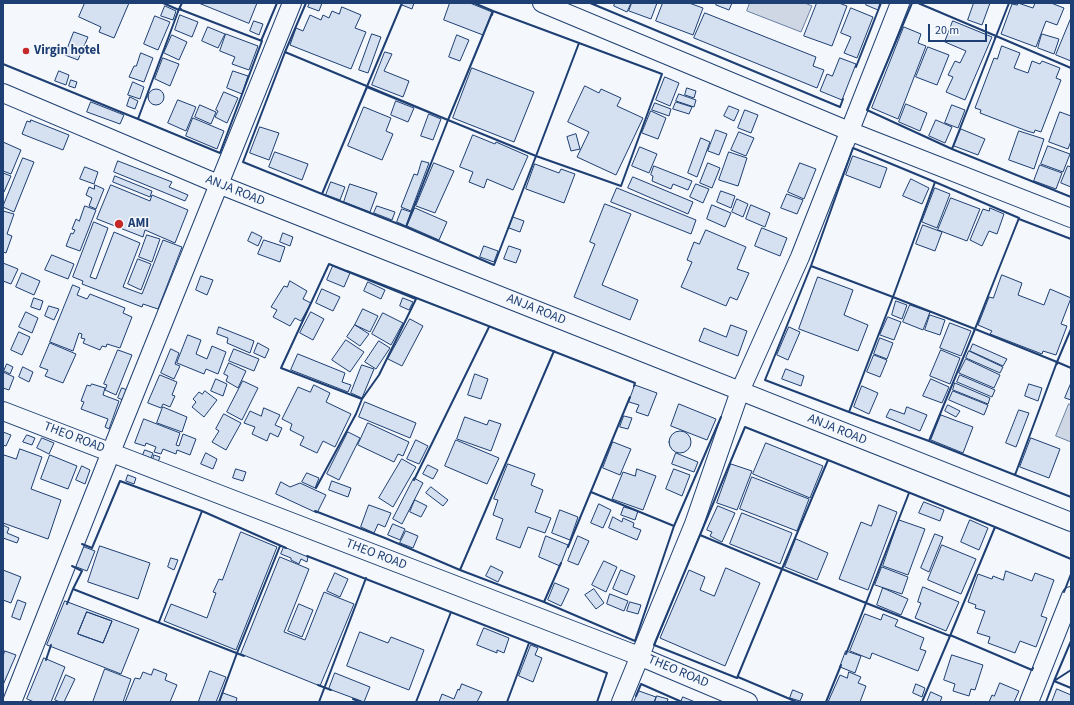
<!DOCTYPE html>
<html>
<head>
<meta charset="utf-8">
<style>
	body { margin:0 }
	#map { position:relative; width:1074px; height:705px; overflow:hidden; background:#f4f7fb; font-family:"Source Sans 3",sans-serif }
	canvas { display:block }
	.frame { position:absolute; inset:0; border:4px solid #1d3f73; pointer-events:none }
	.scale { position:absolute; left:928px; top:24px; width:59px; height:18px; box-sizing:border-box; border:2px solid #1d3f73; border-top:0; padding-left:5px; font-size:12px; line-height:14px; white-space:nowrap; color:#1d3f73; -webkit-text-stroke:3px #f4f7fb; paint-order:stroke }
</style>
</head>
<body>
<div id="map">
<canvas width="1074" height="705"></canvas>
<div class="frame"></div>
<div class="scale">20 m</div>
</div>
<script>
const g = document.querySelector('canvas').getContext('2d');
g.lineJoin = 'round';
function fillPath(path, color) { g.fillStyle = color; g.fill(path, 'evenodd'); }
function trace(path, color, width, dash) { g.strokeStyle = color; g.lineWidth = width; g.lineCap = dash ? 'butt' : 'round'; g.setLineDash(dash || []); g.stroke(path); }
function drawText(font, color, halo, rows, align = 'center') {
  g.font = font + ' "Source Sans 3",sans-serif'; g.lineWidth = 3; g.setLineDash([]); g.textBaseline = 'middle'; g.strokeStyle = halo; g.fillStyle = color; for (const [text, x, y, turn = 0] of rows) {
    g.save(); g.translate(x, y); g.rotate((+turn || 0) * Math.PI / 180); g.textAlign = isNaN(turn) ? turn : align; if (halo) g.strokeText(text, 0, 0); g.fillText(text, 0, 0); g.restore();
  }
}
const water = new Path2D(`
	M 750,3 L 805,3 L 812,6 L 801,32 L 747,11 Z
	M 1069,404 L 1071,405 L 1071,442 L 1056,436 Z`);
fillPath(water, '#cfd7e4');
trace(water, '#687fa3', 1);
const building = new Path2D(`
	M 85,3 L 129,3 L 114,38 L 99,32 L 101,27 L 79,17 Z
	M 199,3 L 257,3 L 249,23 Z
	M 310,3 L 322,3 L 319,11 L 308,7 Z
	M 403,3 L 414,3 L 412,9 L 402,5 Z
	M 450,3 L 470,3 L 492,12 L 483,35 L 444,20 Z
	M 615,3 L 631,3 L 627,12 L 614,6 Z
	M 632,3 L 657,3 L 651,19 L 629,11 Z
	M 663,3 L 689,3 L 703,8 L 693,35 L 656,21 Z
	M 717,3 L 732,3 L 729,10 L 716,5 Z
	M 817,3 L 839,3 L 847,6 L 832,46 L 804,36 Z
	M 867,3 L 880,3 L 878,10 L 866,5 Z
	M 974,3 L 990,3 L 982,25 L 968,20 Z
	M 1018,3 L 1033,8 L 1035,3 L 1051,3 L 1064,8 L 1057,25 L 1046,21 L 1036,47 L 1001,34 L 1012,4 L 1017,5 Z
	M 165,6 L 176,11 L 173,20 L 161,16 Z
	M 342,7 L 361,15 L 355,28 L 366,32 L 351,69 L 290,45 L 296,28 L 303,31 L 310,15 L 321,20 L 323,15 L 329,18 L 332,11 L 339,14 Z
	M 851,8 L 873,17 L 857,58 L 844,53 L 851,37 L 841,33 Z
	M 705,13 L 816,57 L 813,66 L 824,70 L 817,88 L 694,38 Z
	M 180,15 L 198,22 L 192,37 L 175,30 Z
	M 155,16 L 170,22 L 158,50 L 144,44 Z
	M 1071,18 L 1071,61 L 1056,55 Z
	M 254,21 L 263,24 L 259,35 L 250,31 Z
	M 953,21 L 992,37 L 965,100 L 946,92 L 953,77 L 948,75 L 955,61 L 960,63 L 966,51 L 945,42 Z
	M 208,27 L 225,34 L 218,48 L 202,41 Z
	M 904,27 L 921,34 L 918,43 L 926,46 L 898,119 L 872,108 Z
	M 74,32 L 88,37 L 78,60 L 65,55 Z
	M 226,34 L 258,46 L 249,70 L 232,64 L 235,57 L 220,51 Z
	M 372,34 L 381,37 L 368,73 L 359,70 Z
	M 1042,34 L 1059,39 L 1054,54 L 1038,48 Z
	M 172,35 L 187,42 L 179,60 L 164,53 Z
	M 457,35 L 469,40 L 460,61 L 449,57 Z
	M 1002,46 L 1020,53 L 1014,68 L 1028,73 L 1032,61 L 1040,64 L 1042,61 L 1060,68 L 1056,78 L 1061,80 L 1041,132 L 1035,130 L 1034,133 L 1027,131 L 980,113 L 981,110 L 975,108 L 994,58 L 997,59 Z
	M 928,47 L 949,55 L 937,85 L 916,77 Z
	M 385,52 L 392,54 L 384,71 L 409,81 L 403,97 L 372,85 Z
	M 141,53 L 153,58 L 144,82 L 129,77 L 134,66 L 136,66 Z
	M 163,58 L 179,64 L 170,86 L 155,79 Z
	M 840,58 L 856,64 L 842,100 L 820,91 L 827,74 L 832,76 Z
	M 472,68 L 534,92 L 514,142 L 453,118 Z
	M 59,71 L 69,75 L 66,85 L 55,81 Z
	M 233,71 L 248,76 L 242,94 L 227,88 Z
	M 665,77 L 679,83 L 670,106 L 656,100 Z
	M 71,80 L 77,82 L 75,88 L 69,86 Z
	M 133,82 L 144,87 L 140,99 L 128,95 Z
	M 585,86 L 599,93 L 601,89 L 621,98 L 617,106 L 643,118 L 616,175 L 577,157 L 589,132 L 568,122 Z
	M 687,88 L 696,91 L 694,98 L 685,95 Z
	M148 97a8 8 0 1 1 16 0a8 8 0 1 1-16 0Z
	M 224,92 L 238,98 L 227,123 L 215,117 L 218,111 L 216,110 Z
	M 679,94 L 696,100 L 694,107 L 676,101 Z
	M 130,97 L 138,101 L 135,109 L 127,106 Z
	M 178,100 L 196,107 L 186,131 L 168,123 Z
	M 396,101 L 414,108 L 408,122 L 391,115 Z
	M 91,102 L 124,115 L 120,124 L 87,112 Z
	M 676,102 L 692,107 L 689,114 L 673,109 Z
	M 655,103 L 671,109 L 669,116 L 652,110 Z
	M 906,104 L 927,113 L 920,131 L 899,122 Z
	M 200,105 L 216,112 L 211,124 L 195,117 Z
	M 952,105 L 965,110 L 958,128 L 945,123 Z
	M 729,106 L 739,110 L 734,121 L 724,116 Z
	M 364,107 L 391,118 L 386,131 L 393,134 L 382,160 L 348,146 Z
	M 745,110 L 758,115 L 751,133 L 738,128 Z
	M 651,111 L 666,118 L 658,139 L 642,133 Z
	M 1060,112 L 1071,116 L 1071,141 L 1068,149 L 1049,142 Z
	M 429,114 L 441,119 L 433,140 L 421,136 Z
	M 193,118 L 224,131 L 217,149 L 186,136 Z
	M 31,120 L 69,135 L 63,150 L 22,134 L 27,121 L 30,122 Z
	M 936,120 L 952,127 L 945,143 L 929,136 Z
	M 260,127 L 279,133 L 269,160 L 250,153 Z
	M 961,129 L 985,139 L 978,155 L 954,146 Z
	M 716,130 L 727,134 L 719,155 L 708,151 Z
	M 1019,131 L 1044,139 L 1034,169 L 1009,160 Z
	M 739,132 L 754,138 L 746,156 L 731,150 Z
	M 576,134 L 580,149 L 571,151 L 567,137 Z
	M 473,135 L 495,144 L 496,142 L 528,156 L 513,190 L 487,179 L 484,188 L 469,182 L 473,172 L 460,167 Z
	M 701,138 L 710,142 L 697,177 L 688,173 Z
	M 3,142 L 21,150 L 11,174 L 3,171 Z
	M 1048,146 L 1070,154 L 1063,172 L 1041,164 Z
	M 640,147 L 657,154 L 649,173 L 632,166 Z
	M 275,152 L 308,164 L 302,180 L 269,167 Z
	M 729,152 L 747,158 L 738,186 L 719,180 Z
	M 853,156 L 887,168 L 880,188 L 846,175 Z
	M 23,158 L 34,162 L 14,212 L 3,207 Z
	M 118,161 L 172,182 L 169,187 L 188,195 L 185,201 L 114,172 Z
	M 422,161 L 429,163 L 411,211 L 401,207 L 414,174 L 417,175 Z
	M 434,163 L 454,171 L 435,213 L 416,206 Z
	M 708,163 L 720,168 L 712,188 L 700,183 Z
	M 800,163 L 816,169 L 804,199 L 788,192 Z
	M 535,164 L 559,173 L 561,169 L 575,174 L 564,203 L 526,189 Z
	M 1040,165 L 1062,173 L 1056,189 L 1034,181 Z
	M 654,166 L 692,181 L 688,190 L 673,184 L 671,189 L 652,181 L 653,176 L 651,175 Z
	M 1068,166 L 1071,167 L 1071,187 L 1061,183 Z
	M 85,167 L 98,172 L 94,184 L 80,179 Z
	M 3,173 L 11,176 L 4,192 L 3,191 Z
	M 115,176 L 152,191 L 150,197 L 113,182 Z
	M 633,177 L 693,202 L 688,214 L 628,188 Z
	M 911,179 L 929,188 L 922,204 L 903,196 Z
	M 331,182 L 345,187 L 340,200 L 326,195 Z
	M 350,184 L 377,193 L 370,212 L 344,202 Z
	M 696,184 L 709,189 L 703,203 L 690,197 Z
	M 95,185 L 104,189 L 96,209 L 89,206 L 92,198 L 86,195 L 89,187 L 94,189 Z
	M 111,185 L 150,201 L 152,195 L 188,210 L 175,243 L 145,230 L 143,237 L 97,219 Z
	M 617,188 L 696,220 L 691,234 L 611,202 Z
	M 935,188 L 950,194 L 937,228 L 922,222 Z
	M 721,191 L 735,196 L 731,208 L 717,202 Z
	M 787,194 L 803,200 L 797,214 L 781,208 Z
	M 951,198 L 980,209 L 967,241 L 938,230 Z
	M 737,199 L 748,204 L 743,217 L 732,212 Z
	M 605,204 L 631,214 L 602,285 L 638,300 L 630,320 L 574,297 L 595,244 L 590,242 Z
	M 712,205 L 731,213 L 725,227 L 707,219 Z
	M 751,205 L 770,213 L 765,227 L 746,219 Z
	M 85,206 L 96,210 L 80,251 L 66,246 L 71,233 L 73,234 L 75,230 L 72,229 L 76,219 L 79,221 Z
	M 377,206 L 395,212 L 392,220 L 374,213 Z
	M 415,208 L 447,222 L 439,240 L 407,226 Z
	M 990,208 L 1004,214 L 997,234 L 989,231 L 982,246 L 970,240 L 983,209 L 989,211 Z
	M 402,209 L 411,212 L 406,226 L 397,222 Z
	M 3,211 L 14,214 L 7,234 L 12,236 L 6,253 L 3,252 Z
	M 513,217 L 524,221 L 520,232 L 509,228 Z
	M 94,222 L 108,228 L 90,277 L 96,279 L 114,232 L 140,243 L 123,287 L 142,294 L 163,240 L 182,247 L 158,309 L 143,304 L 142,307 L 82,284 L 83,281 L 73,277 Z
	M 923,225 L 942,232 L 935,251 L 916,244 Z
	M 762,228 L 787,238 L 780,256 L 755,246 Z
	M 706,230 L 746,247 L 737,269 L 749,273 L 737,300 L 730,297 L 726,306 L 681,287 L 692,262 L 687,260 L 694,242 L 699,244 Z
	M 252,232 L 262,237 L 258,246 L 248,241 Z
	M 283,233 L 293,237 L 290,246 L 280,242 Z
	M 147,235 L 160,239 L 152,262 L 139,257 Z
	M 264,240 L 285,247 L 280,262 L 258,254 Z
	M 484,246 L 498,251 L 494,262 L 480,257 Z
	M 509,246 L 521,250 L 516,263 L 504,259 Z
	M 52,255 L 74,264 L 68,279 L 45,270 Z
	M 138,259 L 151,264 L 141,290 L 128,284 Z
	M 3,263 L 18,269 L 11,284 L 3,281 Z
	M 333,266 L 350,273 L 344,287 L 327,280 Z
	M 22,273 L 40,281 L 34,295 L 16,287 Z
	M 1002,275 L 1022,283 L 1018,295 L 1044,305 L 1050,289 L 1071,298 L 1061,324 L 1067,326 L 1056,355 L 1043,351 L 1042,354 L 990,334 L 992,331 L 978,325 L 989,297 L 993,298 Z
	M 201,276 L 213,280 L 207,295 L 196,290 Z
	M 818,277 L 853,290 L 844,315 L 868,325 L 858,351 L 799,329 Z
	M 290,281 L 307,291 L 303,299 L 311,303 L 301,321 L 295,318 L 290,326 L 273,317 L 277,310 L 271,307 L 284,286 L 287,287 Z
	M 368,282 L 385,290 L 381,299 L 364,291 Z
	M 73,285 L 80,288 L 77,295 L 87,299 L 90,294 L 125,308 L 123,313 L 132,317 L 120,348 L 107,344 L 106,347 L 102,346 L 100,350 L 83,343 L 85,339 L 81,338 L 82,334 L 79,333 L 73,351 L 50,342 Z
	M 322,289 L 340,297 L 333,311 L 316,303 Z
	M 34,298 L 43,301 L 40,310 L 31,307 Z
	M 403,298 L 413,302 L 409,310 L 400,306 Z
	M 896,301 L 907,305 L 902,319 L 892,315 Z
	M 910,305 L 930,312 L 923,330 L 903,322 Z
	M 49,306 L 59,309 L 54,320 L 45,316 Z
	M 363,309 L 378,316 L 370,332 L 355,325 Z
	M 26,312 L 38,318 L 32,333 L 19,327 Z
	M 311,312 L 324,319 L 313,340 L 300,333 Z
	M 383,313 L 403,323 L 391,345 L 372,334 Z
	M 930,315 L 945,320 L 940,335 L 925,330 Z
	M 888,317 L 901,322 L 894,340 L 880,335 Z
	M 410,319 L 423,326 L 402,366 L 388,359 Z
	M 950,323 L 971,331 L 961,356 L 940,348 Z
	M 355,325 L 369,334 L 360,346 L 347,337 Z
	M 731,325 L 747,331 L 738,356 L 699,341 L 704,328 L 726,337 Z
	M 219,327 L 254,341 L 250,353 L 227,343 L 228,338 L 217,334 Z
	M 789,327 L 800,332 L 788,360 L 777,355 Z
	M 19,332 L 30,337 L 22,355 L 11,350 Z
	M 188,335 L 201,340 L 196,354 L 207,359 L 212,346 L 226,352 L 218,374 L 206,369 L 204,374 L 177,363 Z
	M 880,338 L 893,343 L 887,359 L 874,354 Z
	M 346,340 L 364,352 L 350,372 L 332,360 Z
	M 379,341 L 390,348 L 376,369 L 365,362 Z
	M 50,343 L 76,354 L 63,383 L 45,376 L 48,370 L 40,367 Z
	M 258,343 L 269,349 L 265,358 L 254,353 Z
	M 973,344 L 1007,359 L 1003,366 L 970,351 Z
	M 171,349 L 179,353 L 175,364 L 180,366 L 174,379 L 161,373 Z
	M 234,349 L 259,359 L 254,371 L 229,361 Z
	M 118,350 L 132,355 L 116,395 L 105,390 L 107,385 L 104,384 Z
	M 941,350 L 960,358 L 950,384 L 930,376 Z
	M 969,351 L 1003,367 L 1000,373 L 966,358 Z
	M 298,354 L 345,373 L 342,382 L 351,385 L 348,392 L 291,370 Z
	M 874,355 L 887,360 L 880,377 L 867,372 Z
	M 966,359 L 1000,375 L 994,388 L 959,373 Z
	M 229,363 L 246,371 L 238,388 L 226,381 L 228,376 L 224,374 Z
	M 7,364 L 13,367 L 10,374 L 4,371 Z
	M 362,365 L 374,369 L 362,398 L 351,393 Z
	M 23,367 L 33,372 L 29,382 L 19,377 Z
	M 786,369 L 804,376 L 801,386 L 782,379 Z
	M 3,372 L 14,377 L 9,390 L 3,388 Z
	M 475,374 L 488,379 L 481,399 L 468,395 Z
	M 160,375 L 177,382 L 172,395 L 175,396 L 170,407 L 163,404 L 161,408 L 148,403 Z
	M 960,375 L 995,390 L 992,397 L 957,382 Z
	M 216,379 L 227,384 L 223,396 L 211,391 Z
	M 931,379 L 949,387 L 942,403 L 923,396 Z
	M 243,381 L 258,388 L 242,420 L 227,412 Z
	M 955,383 L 990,398 L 988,404 L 953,390 Z
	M 1071,383 L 1071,400 L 1065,398 Z
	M 92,384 L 105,388 L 103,395 L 119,401 L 109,429 L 105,427 L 108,419 L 81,409 L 84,402 L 81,401 L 87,385 L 90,386 Z
	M 1029,384 L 1042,388 L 1038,401 L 1025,396 Z
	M 314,385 L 330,393 L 326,402 L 351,414 L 335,447 L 323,441 L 317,453 L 300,445 L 304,437 L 290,430 L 292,424 L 282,419 L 298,387 L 310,392 Z
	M 635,385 L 657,393 L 648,416 L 636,412 L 639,405 L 629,402 Z
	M 862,386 L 878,393 L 869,414 L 854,407 Z
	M 122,388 L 127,390 L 123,400 L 118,398 Z
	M 205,391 L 217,400 L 204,417 L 192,407 L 196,402 L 193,399 L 199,392 L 202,394 Z
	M 953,391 L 988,405 L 984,415 L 949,400 Z
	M 365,402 L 416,423 L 410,438 L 359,417 Z
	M 679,404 L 716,419 L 707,440 L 671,426 Z
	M 948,405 L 960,411 L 956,417 L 945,411 Z
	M 163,407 L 187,417 L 182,432 L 157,423 Z
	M 907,407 L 927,415 L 920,431 L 886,417 L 890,409 L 904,414 Z
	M 264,408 L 280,415 L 275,425 L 282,428 L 278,437 L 270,433 L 267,441 L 252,434 L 255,427 L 244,423 L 250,411 L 261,416 Z
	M 1019,410 L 1029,413 L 1016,447 L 1006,443 Z
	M 224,414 L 241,423 L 226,450 L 212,442 L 219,431 L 216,429 Z
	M 941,415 L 973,427 L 963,453 L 931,440 Z
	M 624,416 L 632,418 L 628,429 L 620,427 Z
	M 465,417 L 487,425 L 489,420 L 501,424 L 491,451 L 457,439 Z
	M 144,419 L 180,433 L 176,445 L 179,446 L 183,434 L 196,439 L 190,455 L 177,450 L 176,454 L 163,449 L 161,454 L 154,452 L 156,447 L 146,443 L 145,446 L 135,443 Z
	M 368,423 L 409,442 L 403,456 L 398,454 L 394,462 L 358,445 Z
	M669 442a11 11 0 1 1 22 0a11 11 0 1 1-22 0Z
	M 3,432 L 11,435 L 6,446 L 3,445 Z
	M 348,432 L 360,438 L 339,480 L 327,474 Z
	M 27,435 L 35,438 L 32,445 L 23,442 Z
	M 42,438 L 54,443 L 49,454 L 37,448 Z
	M 1031,438 L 1060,449 L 1049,478 L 1020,467 Z
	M 416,440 L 428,446 L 419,464 L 407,459 Z
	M 456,440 L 499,458 L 487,484 L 445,466 Z
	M 613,442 L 631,449 L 620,475 L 603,468 Z
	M 766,443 L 823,466 L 810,498 L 753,474 Z
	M 20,449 L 42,457 L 31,489 L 61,500 L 48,539 L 3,523 L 3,458 L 4,455 L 16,459 Z
	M 145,450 L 153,453 L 151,458 L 143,455 Z
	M 206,453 L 217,459 L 213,469 L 201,464 Z
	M 676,453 L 698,462 L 694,472 L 672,464 Z
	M 50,455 L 77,466 L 68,489 L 41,479 Z
	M 154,455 L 160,457 L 158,462 L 153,460 Z
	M 402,459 L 416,467 L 393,507 L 379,498 Z
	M 508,464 L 535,474 L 531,485 L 543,490 L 535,512 L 551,518 L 545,533 L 528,527 L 520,548 L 496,539 L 503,519 L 493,515 L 498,500 L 494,499 Z
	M 731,464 L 752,471 L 737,510 L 717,503 Z
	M 428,465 L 438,470 L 433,479 L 423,474 Z
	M 82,466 L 90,470 L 85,484 L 76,480 Z
	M 236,469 L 246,472 L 243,481 L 233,478 Z
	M 637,469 L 656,476 L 643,510 L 612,499 L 623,472 L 635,476 Z
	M 674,469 L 690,475 L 682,496 L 666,489 Z
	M 307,473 L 319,478 L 315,488 L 302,482 Z
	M 128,475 L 136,478 L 134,484 L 126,481 Z
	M 752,477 L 809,499 L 797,531 L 740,509 Z
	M 414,478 L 423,483 L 402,524 L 393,519 Z
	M 332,481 L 351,488 L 348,497 L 329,490 Z
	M 281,482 L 290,487 L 300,483 L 326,495 L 317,513 L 276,494 Z
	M 431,487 L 448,500 L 443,506 L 426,493 Z
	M 415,500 L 427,506 L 421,517 L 410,512 Z
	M 924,502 L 944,510 L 940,521 L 919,513 Z
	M 599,504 L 611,510 L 603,528 L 591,523 Z
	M 369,505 L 391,513 L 385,527 L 378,524 L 374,533 L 361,527 Z
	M 879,505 L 897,512 L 868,590 L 839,579 L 861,522 L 871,526 Z
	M 718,506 L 735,513 L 722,542 L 710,536 L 712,532 L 707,530 Z
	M 624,507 L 638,511 L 635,520 L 621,515 Z
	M 560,510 L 578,517 L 570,540 L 552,533 Z
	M 742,513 L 792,533 L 780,564 L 730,544 Z
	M 613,517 L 622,522 L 623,518 L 634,523 L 633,527 L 641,530 L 637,540 L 609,528 Z
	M 899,520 L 925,529 L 908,575 L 883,566 Z
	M 970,520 L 988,528 L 979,550 L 961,542 Z
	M 393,524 L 405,529 L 400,540 L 388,535 Z
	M 3,525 L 9,528 L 7,533 L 19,538 L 17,543 L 3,538 Z
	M 406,531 L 418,536 L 413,548 L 400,543 Z
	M 241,532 L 277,547 L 236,650 L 164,621 L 171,604 L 207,618 L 216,593 L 213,592 L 219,579 L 222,580 Z
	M 935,534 L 943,537 L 929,572 L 921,568 Z
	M 546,536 L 568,545 L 560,566 L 539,557 Z
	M 578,536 L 589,541 L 578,565 L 568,561 Z
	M 796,539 L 828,553 L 817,580 L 785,567 Z
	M 942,545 L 976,559 L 961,594 L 928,580 Z
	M 82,546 L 95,551 L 87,571 L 74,566 Z
	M 100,546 L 150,563 L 138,599 L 88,582 Z
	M 284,547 L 308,557 L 307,562 L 301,559 L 299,564 L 291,560 L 291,558 L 281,554 Z
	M 280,557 L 309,569 L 284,632 L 305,640 L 324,592 L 354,604 L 320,686 L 241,654 Z
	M 171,558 L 178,560 L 174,570 L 168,567 Z
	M 604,561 L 617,567 L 606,592 L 592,585 Z
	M 491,566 L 503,572 L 498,582 L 486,576 Z
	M 882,567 L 908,577 L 902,594 L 875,585 Z
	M 726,568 L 760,583 L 725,666 L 660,638 L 689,570 L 705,577 L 700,590 L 714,596 Z
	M 3,570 L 21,577 L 11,603 L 3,600 Z
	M 621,570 L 635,576 L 627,595 L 613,589 Z
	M 1006,571 L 1032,581 L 1035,573 L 1054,580 L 1041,616 L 1047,618 L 1036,647 L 1020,641 L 1015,653 L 988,643 L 990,637 L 977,633 L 985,611 L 975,608 L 976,605 L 968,602 L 978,574 L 992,579 L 993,576 L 1003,580 Z
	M 335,573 L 348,579 L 340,597 L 327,591 Z
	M 555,583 L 569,589 L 561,606 L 548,600 Z
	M 923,587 L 959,602 L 946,631 L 915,618 L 921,603 L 918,602 Z
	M 883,588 L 908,599 L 901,615 L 877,605 Z
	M 594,589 L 604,603 L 596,609 L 585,595 Z
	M 610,594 L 628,601 L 624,611 L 607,604 Z
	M 18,600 L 26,603 L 20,620 L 12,617 Z
	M 65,601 L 139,629 L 121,674 L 47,645 ZM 87,612 L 112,621 L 103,643 L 78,634 Z
	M 630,602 L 641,605 L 638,614 L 627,611 Z
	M 299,604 L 313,610 L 302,637 L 288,631 Z
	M 87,612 L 112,621 L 103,643 L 78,634 Z
	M 865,614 L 881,620 L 883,614 L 898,620 L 895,626 L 924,638 L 920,649 L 926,651 L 918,671 L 872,653 L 870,659 L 850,651 Z
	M 484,628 L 509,638 L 504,653 L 497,650 L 497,653 L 477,645 Z
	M 360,632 L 388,643 L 391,637 L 424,650 L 409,690 L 347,666 Z
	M 531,645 L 538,648 L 535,655 L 542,658 L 533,682 L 519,676 Z
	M 5,651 L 16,655 L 3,685 L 3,657 Z
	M 846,651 L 861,656 L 855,673 L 840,667 Z
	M 952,655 L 983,665 L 975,690 L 971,689 L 969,696 L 953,691 L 955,684 L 944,680 Z
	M 44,658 L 65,667 L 51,702 L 34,702 L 27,699 Z
	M 105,669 L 131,679 L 123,702 L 93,702 Z
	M 154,669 L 167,674 L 165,680 L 177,685 L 170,702 L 125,702 L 135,678 L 140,679 L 143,672 L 151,675 Z
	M 210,671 L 226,677 L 216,702 L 201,702 L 199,701 Z
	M 849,672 L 861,677 L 858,683 L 866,686 L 860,702 L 828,702 L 840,675 L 847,678 Z
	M 335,673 L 370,687 L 364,702 L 329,689 Z
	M 66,675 L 75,679 L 64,702 L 60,702 L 55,700 Z
	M 1000,683 L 1019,691 L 1014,702 L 989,702 L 992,695 L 994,696 Z
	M 462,684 L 482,692 L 477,702 L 439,702 L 442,694 L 454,699 L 458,689 L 459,690 Z
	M 916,684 L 925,688 L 922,697 L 913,693 Z
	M 1057,689 L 1071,695 L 1071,702 L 1052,702 Z
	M 793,690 L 803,694 L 800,701 L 790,698 Z
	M 639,691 L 656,697 L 654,702 L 634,702 Z
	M 931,692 L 942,697 L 940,702 L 927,702 Z
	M 223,693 L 237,698 L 236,702 L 220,702 Z
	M 657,696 L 668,699 L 667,702 L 655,702 Z
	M 683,697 L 695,702 L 681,702 Z`);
fillPath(building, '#d5e0f0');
trace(building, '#1d3f73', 1);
const minor = new Path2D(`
	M 542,3 L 849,131 L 1071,218
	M 3,93 L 218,184 L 1071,522
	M 3,411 L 639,656 L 748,702
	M 12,702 L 111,452 L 292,3
	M 621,702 L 694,524 L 740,391 L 800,257 L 900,3
	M 1029,702 L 1071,596`);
trace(minor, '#1d3f73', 20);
trace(minor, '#f4f7fb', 18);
trace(new Path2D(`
	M 163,3 L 179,10
	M 402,3 L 322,194 L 243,162 L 285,52 L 448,120 L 484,33
	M 474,3 L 493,11 L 492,15
	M 590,3 L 595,5 L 596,3 L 595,5 L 840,107 L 843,99
	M 912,3 L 867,110 L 952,149 L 1009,3
	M 918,3 L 996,36
	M 179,9 L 262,41 L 220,153 L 138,119 Z
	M 181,9 L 179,9 L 182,3
	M 493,11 L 579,43 L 536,156 L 448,120 Z
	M 995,38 L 996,36 L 1071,68
	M 261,41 L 277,3
	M 579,43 L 662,74 L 621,186 L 536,156 Z
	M 287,53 L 285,52 L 306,3
	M 3,64 L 138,119 L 138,118
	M 856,67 L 881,3
	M 367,87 L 448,120 L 406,227 L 322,194 Z
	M 448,120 L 536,156 L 494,265 L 406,227 Z
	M 853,148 L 935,182 L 893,297 L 811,266 Z
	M 952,148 L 952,149 L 1071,197
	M 935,182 L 1019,218 L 975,329 L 893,297 Z
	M 1019,219 L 1071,239
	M 329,264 L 416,299 L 379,375 L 362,399 L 281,368 Z
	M 811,266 L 893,297 L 849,412 L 765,380 Z
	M 347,271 L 635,383 L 634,386
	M 893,297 L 975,329 L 929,441 L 849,412 Z
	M 975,329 L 1057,362 L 1015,475 L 929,441 Z
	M 1056,362 L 1057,362 L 1071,329
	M 1057,364 L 1057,362 L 1071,368
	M 745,427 L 828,460 L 782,569 L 700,535 Z
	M 1015,474 L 1015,475 L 1071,497
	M 414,480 L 489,327
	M 316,488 L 356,414 L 362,399 L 379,375 L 416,299
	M 909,493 L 866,603 L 950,636 L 995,527 L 828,460 L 782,569 L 866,603 L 909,493
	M 315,511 L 385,538 L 460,570 L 544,602 L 635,641 L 674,526 L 591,492
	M 674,526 L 721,417
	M 995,528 L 995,527 L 1071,559
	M 700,535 L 782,569 L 737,678 L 654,645 Z
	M 82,544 L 92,548 L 120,481 L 202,511 L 286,548
	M 568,547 L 630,397
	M 307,556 L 607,673 L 597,702
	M 72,566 L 82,571 L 73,589 L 244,656
	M 460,570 L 554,351
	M 1064,592 L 1071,574
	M 544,602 L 561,563
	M 67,604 L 73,589
	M 159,622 L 202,511
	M 950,635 L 1032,670 L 1033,668
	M 1071,641 L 1054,681 L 1071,670
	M 846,654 L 866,603 L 865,602
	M 46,660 L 51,645
	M 738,677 L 797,702
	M 318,685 L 331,690
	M 636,696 L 641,684 L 682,702
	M 353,699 L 361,702
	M 219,702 L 237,653 L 280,546
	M 319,702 L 366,578
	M 416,702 L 451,612
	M 507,702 L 529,643
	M 826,702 L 841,665
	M 922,702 L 950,636
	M 1046,702 L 1054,681 L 1071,688`), '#1d3f73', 2);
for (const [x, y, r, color] of [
	[26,51,4,"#c62828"],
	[119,224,5,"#c62828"]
]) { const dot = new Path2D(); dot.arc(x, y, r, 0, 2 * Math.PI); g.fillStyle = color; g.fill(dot); trace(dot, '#f4f7fb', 1.5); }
drawText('bold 13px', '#1d3f73', '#f4f7fb', [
	["Virgin hotel",34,51],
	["AMI",128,224]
], 'left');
drawText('13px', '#1d3f73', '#f4f7fb', [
	["ANJA ROAD",235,191,22],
	["ANJA ROAD",536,310,22],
	["ANJA ROAD",837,430,22],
	["THEO ROAD",74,438,21],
	["THEO ROAD",376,555,21],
	["THEO ROAD",678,672,23]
]);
</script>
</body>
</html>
